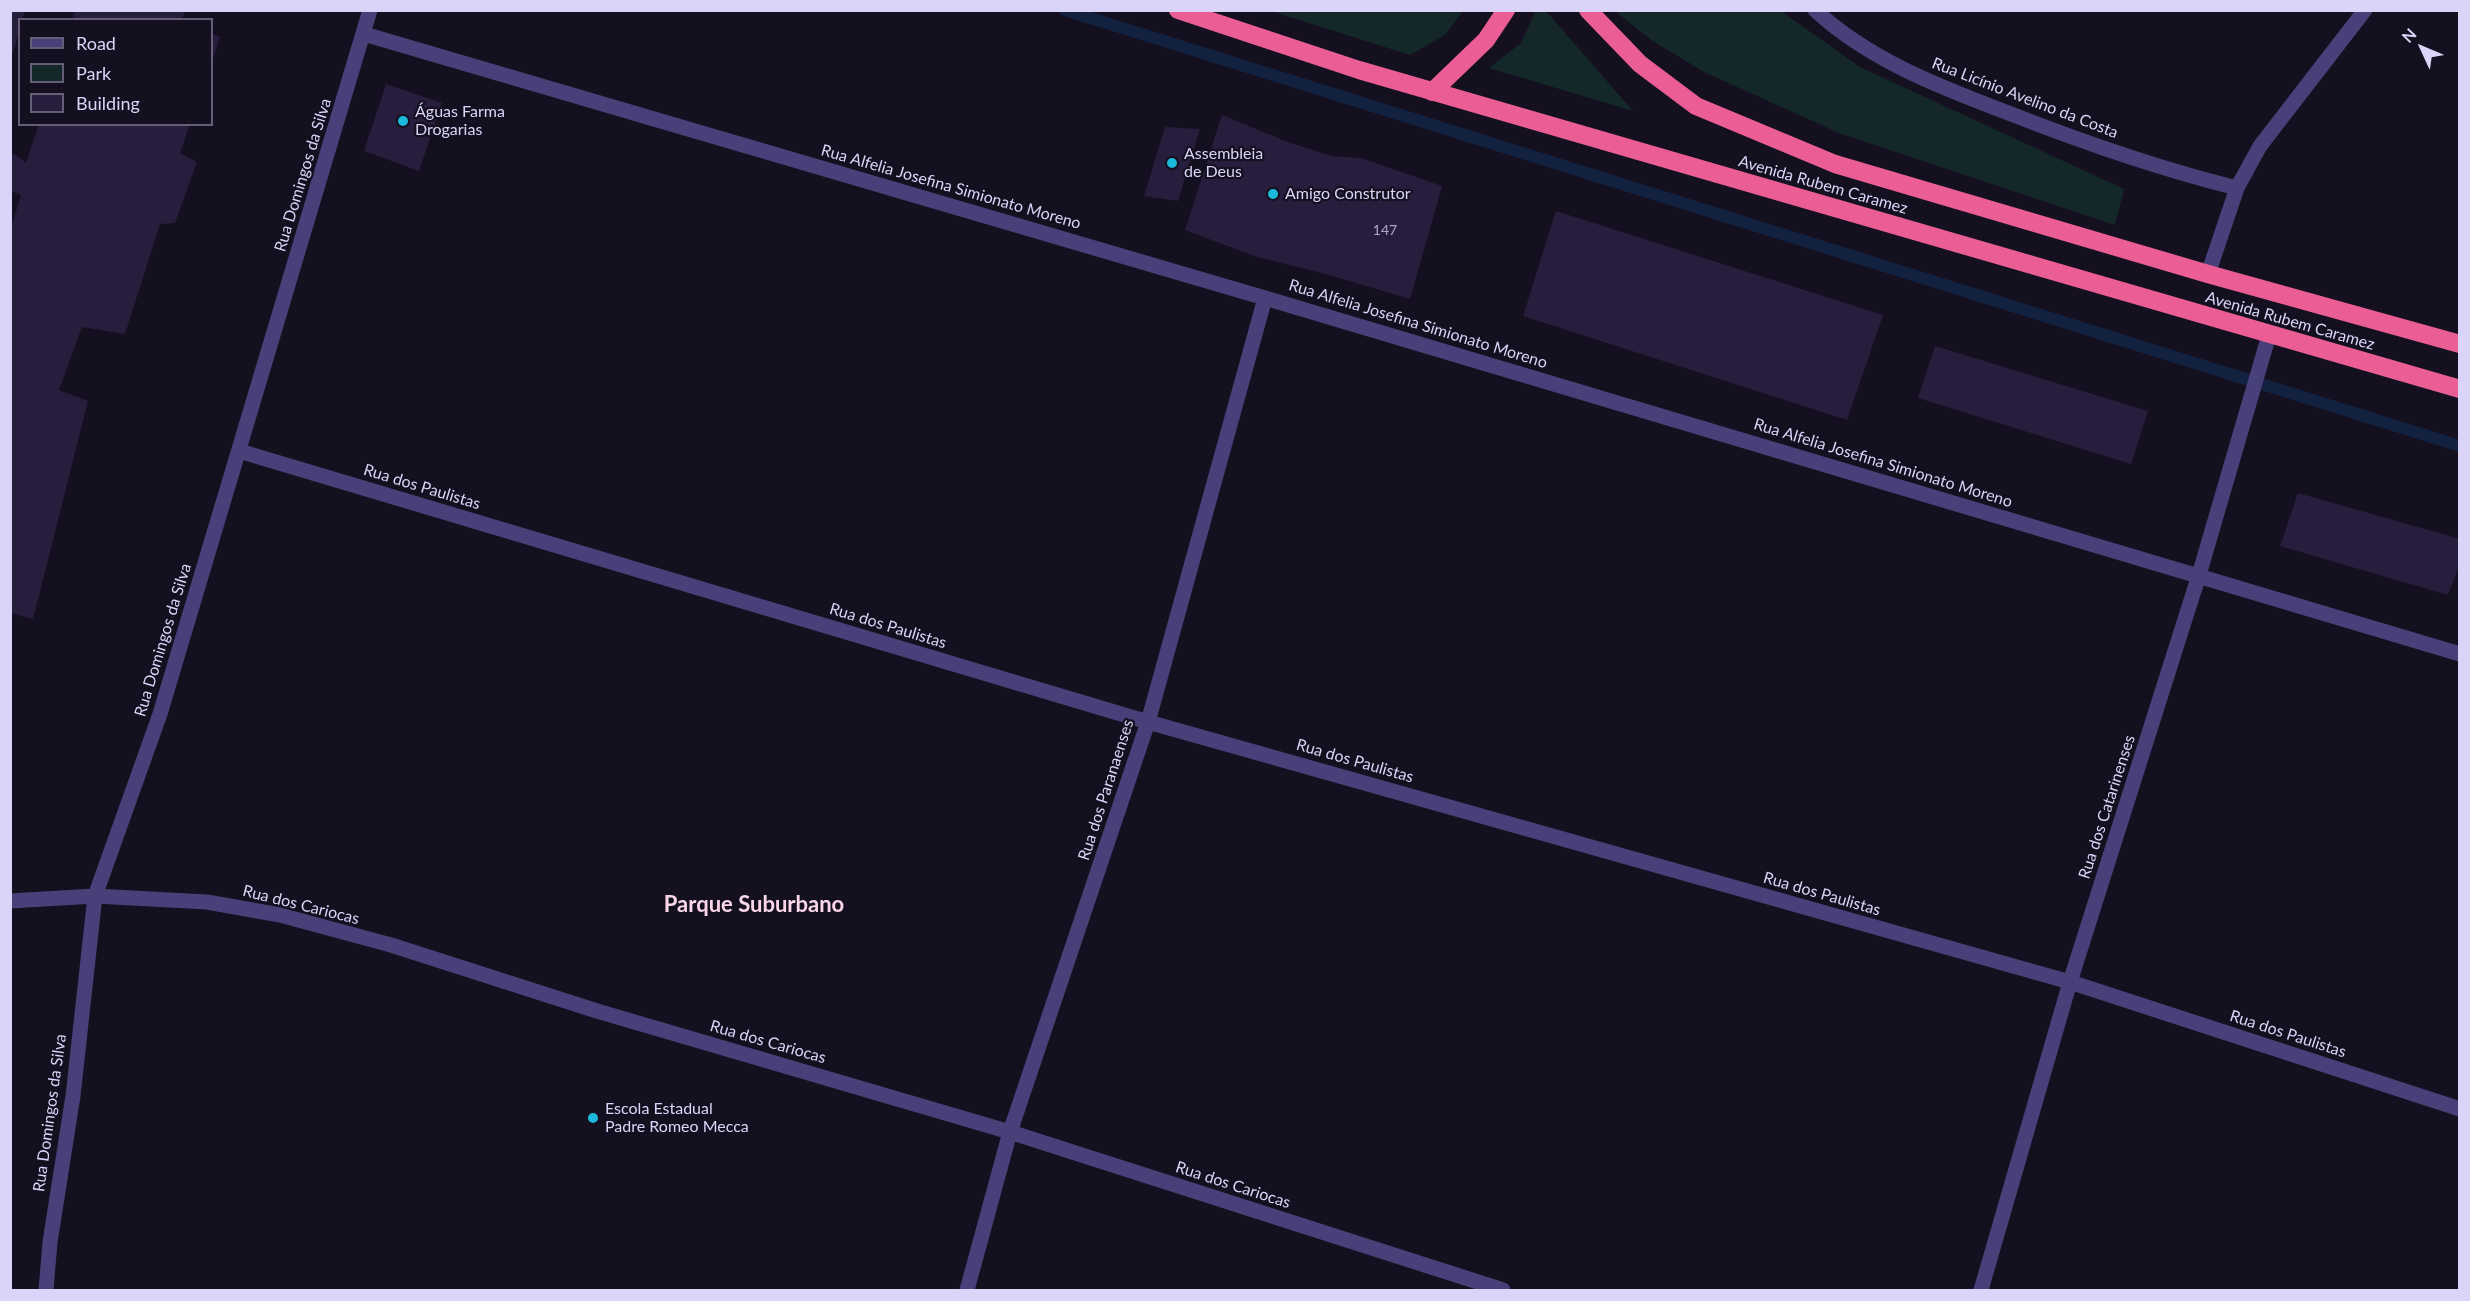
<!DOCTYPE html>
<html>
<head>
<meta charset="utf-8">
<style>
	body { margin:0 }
	#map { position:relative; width:2470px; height:1301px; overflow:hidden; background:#14101f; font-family:Lato,sans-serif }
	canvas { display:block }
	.frame { position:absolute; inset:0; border:12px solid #dbd4f9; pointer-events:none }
	.legend { position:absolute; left:18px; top:18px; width:195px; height:108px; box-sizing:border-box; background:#14101f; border:2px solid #645e76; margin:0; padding:8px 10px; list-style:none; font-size:18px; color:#dbd4f9 }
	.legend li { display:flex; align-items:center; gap:12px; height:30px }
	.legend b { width:30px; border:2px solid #645e76 }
	.north { position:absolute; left:2392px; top:18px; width:60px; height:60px; -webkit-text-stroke:4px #14101f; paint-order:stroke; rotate:314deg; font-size:16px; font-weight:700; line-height:24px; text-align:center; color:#dbd4f9 }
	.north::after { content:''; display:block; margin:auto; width:21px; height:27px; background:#dbd4f9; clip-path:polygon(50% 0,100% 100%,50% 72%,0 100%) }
</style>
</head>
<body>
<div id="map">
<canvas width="2470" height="1301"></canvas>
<div class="frame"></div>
<ul class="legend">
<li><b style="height:8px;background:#484179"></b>Road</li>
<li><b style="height:16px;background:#142829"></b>Park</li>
<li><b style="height:16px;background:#271e3e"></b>Building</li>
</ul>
<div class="north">N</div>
</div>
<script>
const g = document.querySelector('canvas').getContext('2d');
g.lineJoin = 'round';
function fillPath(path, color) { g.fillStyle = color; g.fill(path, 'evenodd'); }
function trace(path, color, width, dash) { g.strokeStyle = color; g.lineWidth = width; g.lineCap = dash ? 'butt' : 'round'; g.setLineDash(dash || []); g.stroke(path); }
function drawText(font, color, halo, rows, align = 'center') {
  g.font = font + ' Lato,sans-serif'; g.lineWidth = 4.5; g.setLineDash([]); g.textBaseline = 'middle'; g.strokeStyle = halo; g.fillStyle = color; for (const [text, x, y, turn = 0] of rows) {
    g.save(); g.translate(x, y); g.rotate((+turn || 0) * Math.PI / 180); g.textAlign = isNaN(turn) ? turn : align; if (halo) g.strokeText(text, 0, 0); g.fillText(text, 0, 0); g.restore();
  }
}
fillPath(new Path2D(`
	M 1536,10 L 1546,11 L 1633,111 L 1489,68 L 1521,43 Z
	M 1271,11 L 1463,10 L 1463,11 L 1445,35 L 1410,55 Z
	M 1615,11 L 1781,11 L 1860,67 L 2124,189 L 2115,225 L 1839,133 L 1704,72 L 1651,40 Z`), '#142829');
trace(new Path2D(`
	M 1065,10 L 2460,446`), '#132140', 12);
fillPath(new Path2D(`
	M 10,10 L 25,10 L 22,20 L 20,20 L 20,30 L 11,58 Z
	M 75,10 L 185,10 L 182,20 L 72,20 Z
	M 212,34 L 220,37 L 212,61 Z
	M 386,84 L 442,103 L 419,171 L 364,151 Z
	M 1222,115 L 1285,141 L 1331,156 L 1361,158 L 1442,186 L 1410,299 L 1326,274 L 1254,256 L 1185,230 Z
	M 39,124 L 190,124 L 180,153 L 197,162 L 175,223 L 160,224 L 125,334 L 82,327 L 59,390 L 88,401 L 33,619 L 10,613 L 10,231 L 21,195 L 10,191 L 10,160 L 13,153 L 26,163 Z
	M 1165,127 L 1200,129 L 1178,201 L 1144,196 Z
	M 1556,211 L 1883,315 L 1847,420 L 1523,316 Z
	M 1935,346 L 2148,411 L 2131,464 L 1918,398 Z
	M 2298,493 L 2460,539 L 2460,564 L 2448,595 L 2280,546 Z`), '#271e3e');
trace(new Path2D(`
	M 1815,10 C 1870,61 1943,88 2011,114 C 2085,143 2160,169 2237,188
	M 364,34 L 1265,298 L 2460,654
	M 2208,274 L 2237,188 L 2260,146 L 2365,10
	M 239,451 L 1148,722 L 2070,982 L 2460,1109
	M 10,901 L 95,896 L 207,902 L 280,915 L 391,945 L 597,1011 L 1010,1132 L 1503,1290
	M 46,1290 L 50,1242 L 73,1096 L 95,896 L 160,714 L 370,10
	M 967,1290 L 1010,1132 L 1148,722 L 1265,298
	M 1981,1290 L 2070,982 L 2199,575 L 2269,335`), '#484179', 15);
trace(new Path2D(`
	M 1178,10 L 1359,70 L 2460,389
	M 1588,10 L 1640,64 L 1696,106 L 1835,164 L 2208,274 L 2460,344
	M 1432,92 L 1486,40 L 1506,10`), '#ea5e95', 18);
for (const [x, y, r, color] of [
	[403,121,6,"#1db9dc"],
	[1172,163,6,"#1db9dc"],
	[1273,194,6,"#1db9dc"],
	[593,1118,6,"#1db9dc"]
]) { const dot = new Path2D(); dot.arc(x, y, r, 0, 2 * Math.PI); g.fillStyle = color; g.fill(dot); trace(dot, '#14101f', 2); }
drawText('14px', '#aea6ca', null, [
	["147",1385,230]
]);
drawText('16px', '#dbd4f9', '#14101f', [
	["Rua Licínio Avelino da Costa",2025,98,21],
	["Rua Domingos da Silva",303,175,-73],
	["Avenida Rubem Caramez",1823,185,16],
	["Rua Alfelia Josefina Simionato Moreno",951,187,16],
	["Avenida Rubem Caramez",2290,321,16],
	["Rua Alfelia Josefina Simionato Moreno",1418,324,17],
	["Rua Alfelia Josefina Simionato Moreno",1883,463,17],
	["Rua dos Paulistas",422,487,17],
	["Rua dos Paulistas",888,626,17],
	["Rua Domingos da Silva",163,640,-73],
	["Rua dos Paulistas",1355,761,16],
	["Rua dos Paranaenses",1106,790,-72],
	["Rua dos Catarinenses",2107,807,-72],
	["Rua dos Paulistas",1822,894,16],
	["Rua dos Cariocas",301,905,14],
	["Rua dos Paulistas",2288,1034,18],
	["Rua dos Cariocas",768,1042,16],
	["Rua Domingos da Silva",50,1113,-82],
	["Rua dos Cariocas",1233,1185,18]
]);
drawText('16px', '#dbd4f9', '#14101f', [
	["Águas Farma",415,112],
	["Drogarias",415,130],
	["Assembleia",1184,154],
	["de Deus",1184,172],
	["Amigo Construtor",1285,194],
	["Escola Estadual",605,1109],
	["Padre Romeo Mecca",605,1127]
], 'left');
drawText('bold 22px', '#fad6e9', '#14101f', [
	["Parque Suburbano",754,905]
]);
</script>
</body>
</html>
